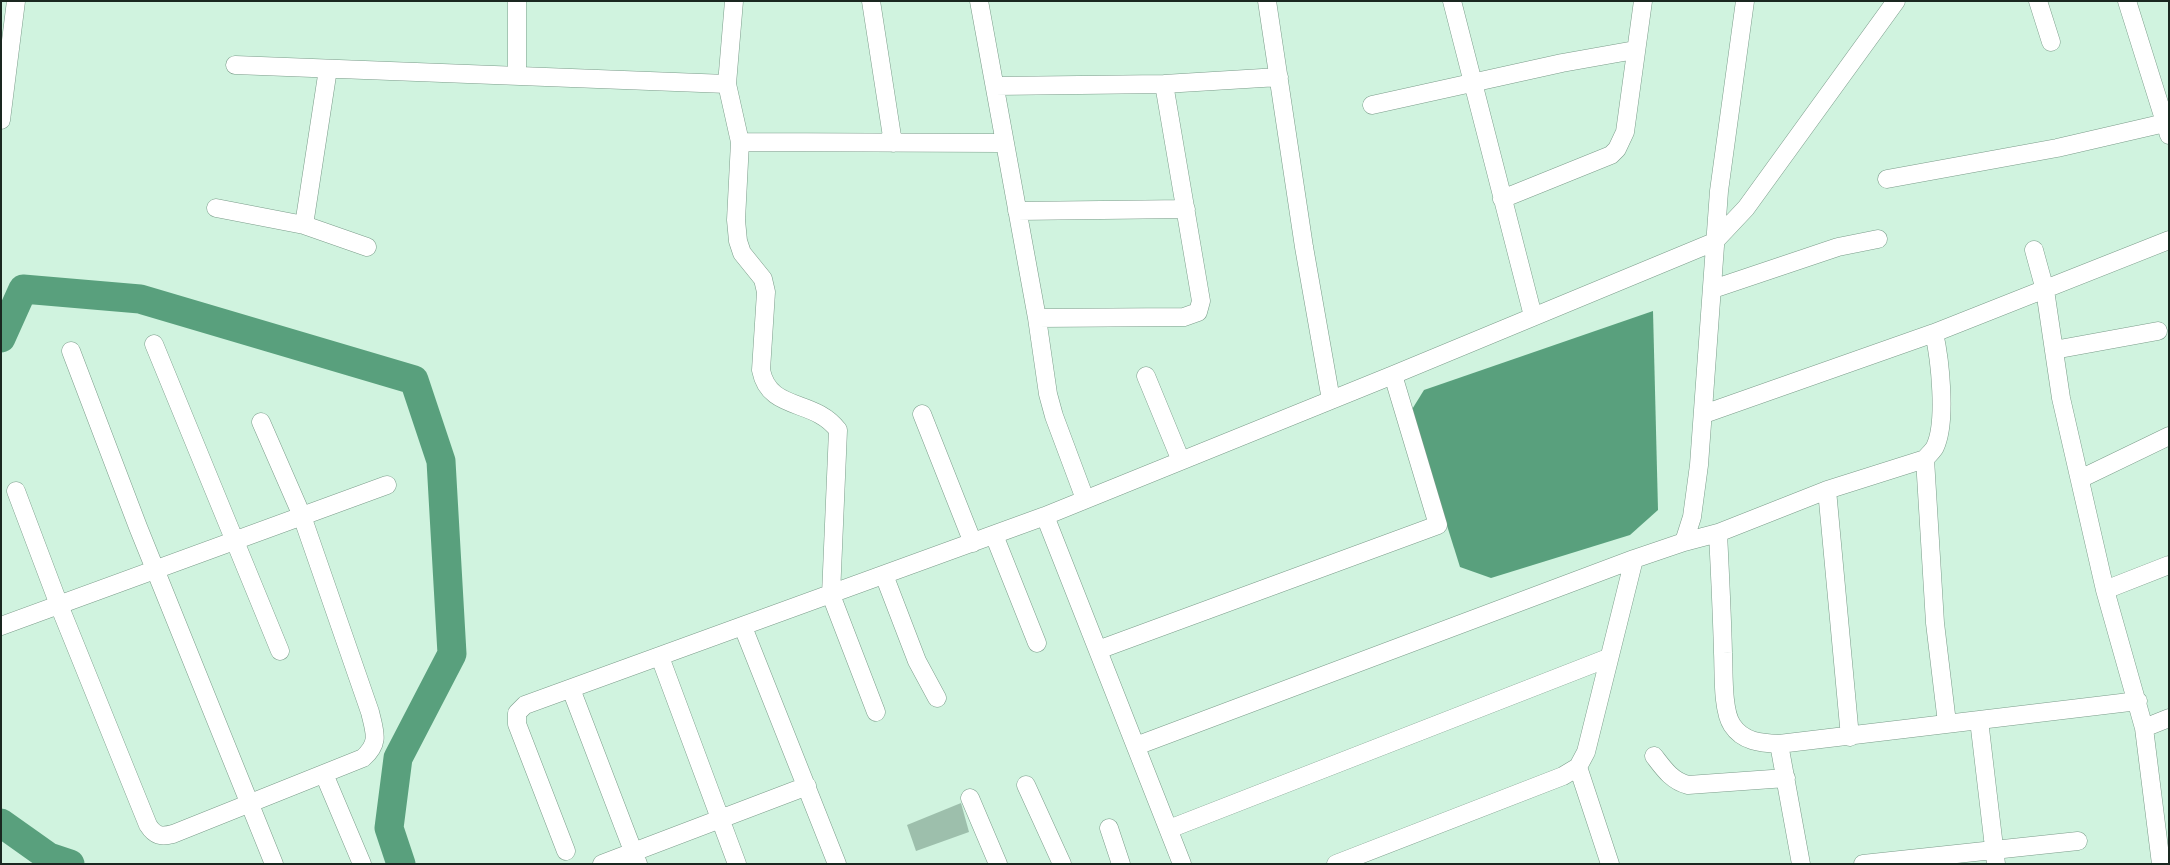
<!DOCTYPE html>
<html>
<head>
<meta charset="utf-8">
<style>
	body { margin:0 }
	#map { position:relative; width:2170px; height:865px; overflow:hidden; background:#d0f3df; font-family:Poppins,sans-serif }
	canvas { display:block }
	.frame { position:absolute; inset:0; border:2px solid #1a2720; pointer-events:none }
</style>
</head>
<body>
<div id="map">
<canvas width="2170" height="865"></canvas>
<div class="frame"></div>
</div>
<script>
const g = document.querySelector('canvas').getContext('2d');
g.lineJoin = 'round';
function fillPath(path, color) { g.fillStyle = color; g.fill(path, 'evenodd'); }
function trace(path, color, width, dash) { g.strokeStyle = color; g.lineWidth = width; g.lineCap = dash ? 'butt' : 'round'; g.setLineDash(dash || []); g.stroke(path); }
fillPath(new Path2D(`
	M 1653,311 L 1658,510 L 1630,535 L 1491,578 L 1460,567 L 1411,411 L 1424,390 Z`), '#59a07d');
trace(new Path2D(`
	M 1,338 L 23,289 L 140,299 L 414,380 L 441,461 L 452,654 L 398,758 L 389,828 L 401,864
	M 1,823 L 49,857 L 70,864`), '#59a07d', 29);
fillPath(new Path2D(`
	M 961,803 L 969,832 L 916,851 L 907,825 Z`), '#9dbfac');
const street = new Path2D(`
	M 517,1 L 517,76
	M 734,1 L 727,84 L 740,142 L 736,220 L 738,241 L 742,253 L 763,279 L 766,292 L 761,370 C 769,412 814,398 838,430 L 831,595 L 876,712
	M 871,1 L 893,143
	M 979,1 L 1037,318 L 1048,394 L 1054,416 L 1085,499
	M 1267,1 L 1304,247 L 1331,400
	M 1452,1 L 1533,316
	M 2038,1 L 2051,42
	M 2127,1 L 2169,135
	M 235,65 L 727,84
	M 995,86 L 1164,84 L 1279,77
	M 1372,105 L 1562,63 L 1635,50
	M 1,120 L 16,1
	M 740,142 L 1003,143
	M 1887,179 L 2057,148 L 2165,123
	M 1502,199 L 1611,155 L 1617,149 L 1625,132 L 1643,1
	M 216,208 L 304,225 L 367,247
	M 1017,211 L 1186,209
	M 304,225 L 328,69
	M 2034,250 L 2045,290 L 2061,398 L 2105,590 L 2144,728 L 2161,864
	M 1713,289 L 1838,247 L 1878,239
	M 1037,318 L 1184,317 L 1198,312 L 1201,301 L 1164,84
	M 154,344 L 280,651
	M 2054,350 L 2158,331
	M 71,351 L 138,527 L 274,864
	M 1146,376 L 1181,461
	M 922,414 L 973,543
	M 1704,414 L 1934,333
	M 1925,459 L 1935,623 L 1947,723
	M 2080,479 L 2169,436
	M 1827,490 L 1850,737
	M 16,491 L 59,605 L 148,825 C 155,836 161,837 173,834 L 363,758 C 380,743 375,733 370,712 L 302,516 L 261,422
	M 1718,533 C 1720,573 1722,613 1723,653 C 1724,671 1722,710 1732,725 C 1743,742 1761,743 1779,744
	M 994,535 L 1037,643
	M 1684,542 L 1692,517 L 1699,465 L 1719,191 L 1745,1
	M 884,575 L 917,661 L 937,698
	M 2105,590 L 2169,565
	M 1,626 L 387,485
	M 743,627 L 837,864
	M 1098,650 L 1438,525 L 1393,375
	M 660,657 L 737,864
	M 571,689 L 638,864
	M 1979,720 L 1996,864
	M 2144,728 L 2169,718
	M 1136,746 L 1634,559 L 1684,542 L 1718,533 L 1827,490 L 1925,459 C 1928,455 1933,451 1935,447 C 1947,422 1940,359 1934,333 L 2169,240
	M 1654,756 C 1664,769 1672,781 1688,785 L 1786,778
	M 1578,767 L 1610,864
	M 324,774 L 362,864
	M 1026,785 L 1062,864
	M 970,798 L 998,864
	M 1109,828 L 1121,864
	M 1169,829 L 1608,658
	M 566,851 L 517,724 L 517,713 L 525,705 L 1045,516
	M 602,864 L 807,786
	M 1182,864 L 1045,516 L 1393,375 L 1714,242 L 1746,208 L 1896,1
	M 1336,864 L 1563,776 L 1578,767 L 1586,752 L 1634,559
	M 1801,864 L 1779,744 L 2138,701
	M 1863,864 L 2078,841`);
trace(street, '#7b9c8a', 19);
trace(street, '#fff', 18);
</script>
</body>
</html>
